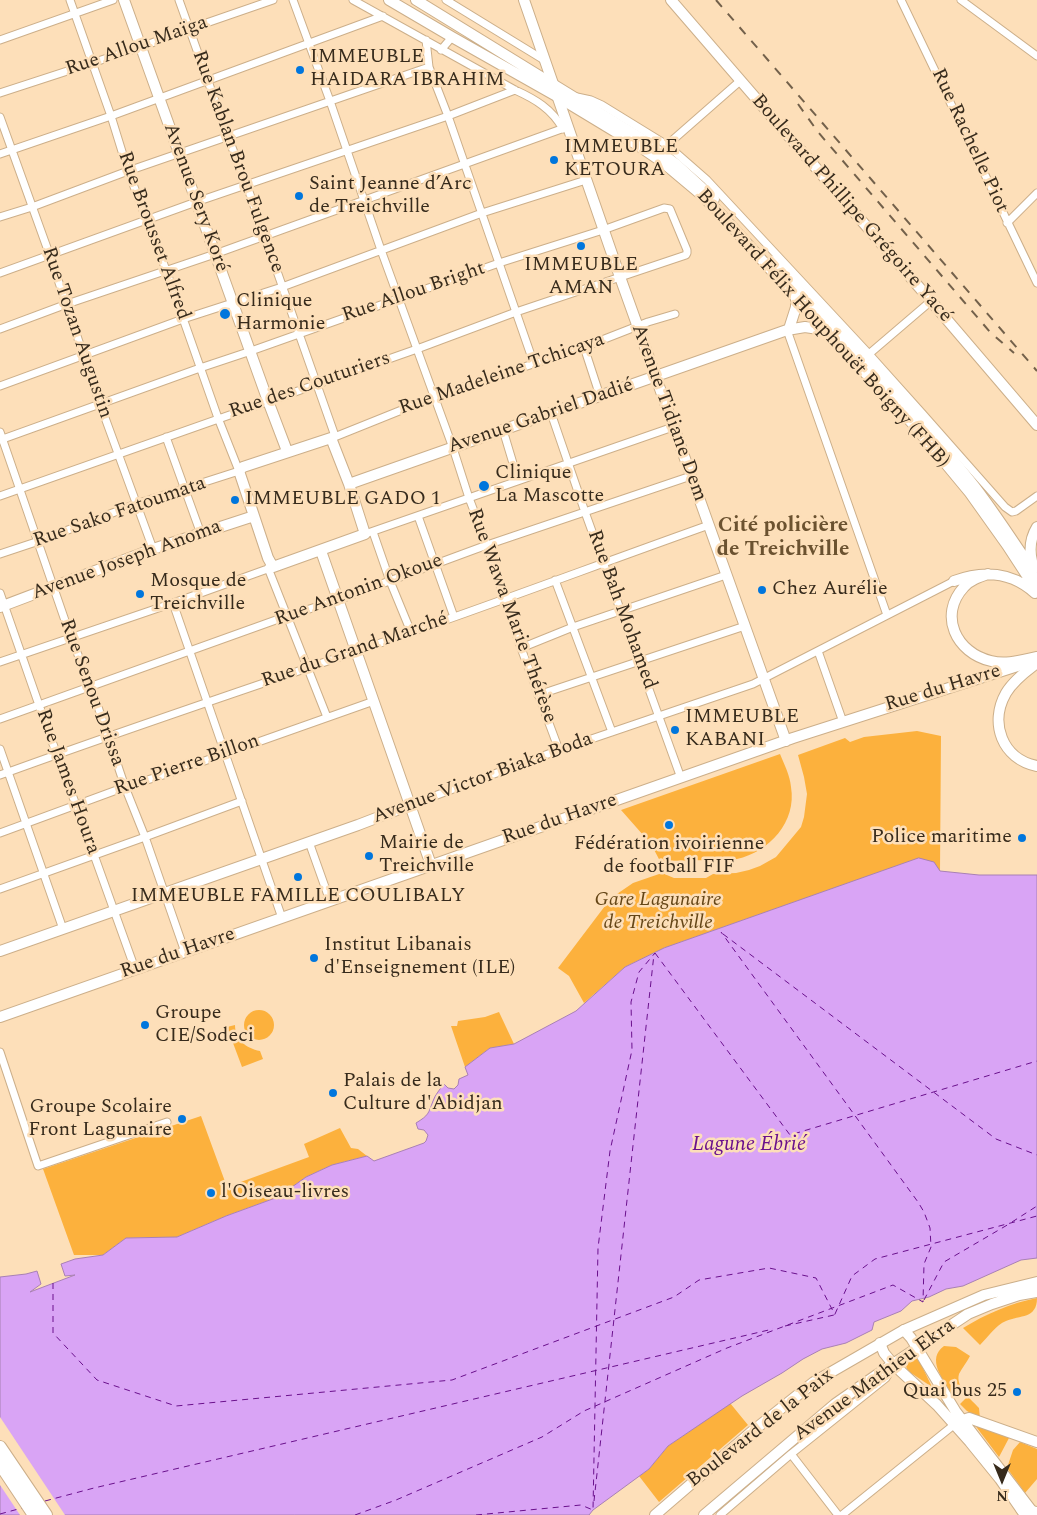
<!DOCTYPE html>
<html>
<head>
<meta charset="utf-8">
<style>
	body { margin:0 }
	#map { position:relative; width:1037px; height:1515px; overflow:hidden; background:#fddfb9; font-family:Spectral,serif }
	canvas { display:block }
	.north { position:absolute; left:977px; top:1455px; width:50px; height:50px; -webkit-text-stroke:4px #fddfb9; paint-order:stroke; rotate:180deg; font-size:14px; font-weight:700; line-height:20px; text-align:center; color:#372b1c }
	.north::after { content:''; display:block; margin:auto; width:18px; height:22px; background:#372b1c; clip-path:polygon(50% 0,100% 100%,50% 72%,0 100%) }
</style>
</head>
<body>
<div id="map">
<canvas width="1037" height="1515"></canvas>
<div class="north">N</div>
</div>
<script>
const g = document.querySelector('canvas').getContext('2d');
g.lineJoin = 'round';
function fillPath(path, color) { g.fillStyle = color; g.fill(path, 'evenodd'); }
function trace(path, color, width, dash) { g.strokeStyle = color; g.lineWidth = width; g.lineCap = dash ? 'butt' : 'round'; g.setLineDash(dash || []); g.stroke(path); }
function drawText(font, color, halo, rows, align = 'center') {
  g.font = font + ' Spectral,serif'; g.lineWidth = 5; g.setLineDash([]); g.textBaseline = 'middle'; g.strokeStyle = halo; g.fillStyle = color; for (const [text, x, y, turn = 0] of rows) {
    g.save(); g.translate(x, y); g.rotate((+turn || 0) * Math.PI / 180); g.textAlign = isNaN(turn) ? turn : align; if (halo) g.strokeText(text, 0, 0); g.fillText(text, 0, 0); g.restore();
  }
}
fillPath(new Path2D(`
	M 917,731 L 941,736 L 940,871 L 919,858 L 664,948 L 625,967 L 584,1003 L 569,976 L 558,968 L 611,898 L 633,883 L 662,873 L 674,878 L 706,878 L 713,874 L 736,873 L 749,870 L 760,866 L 776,857 L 801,827 L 804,817 L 807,794 L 804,777 L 798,755 L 845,738 L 850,742 L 864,737 Z
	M 780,754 C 784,764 790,775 791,787 C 797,822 769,852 737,859 C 728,861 718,860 710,860 C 693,860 676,861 660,861 L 651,844 L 621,810 Z
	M244 1025a15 15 0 1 1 30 0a15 15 0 1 1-30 0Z
	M 499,1012 L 514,1044 L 490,1048 L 465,1067 L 451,1026 L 457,1026 L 458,1021 L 485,1017 Z
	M 235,1025 C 235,1040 246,1048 260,1051 L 263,1059 L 242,1067 L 227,1027 Z
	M 201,1116 L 227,1187 L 309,1157 L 304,1144 L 340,1128 L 351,1148 L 358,1149 L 367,1156 L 332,1165 L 306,1177 L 278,1197 L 226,1216 L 177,1237 L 126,1238 L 103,1255 L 74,1255 L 43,1169 Z
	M 1037,1298 C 1037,1319 1020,1315 1006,1321 C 996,1325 988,1337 980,1345 L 963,1328 C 986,1314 1011,1303 1037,1298 Z
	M 944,1346 L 956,1347 L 970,1356 C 967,1362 962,1368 959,1374 C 955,1387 972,1400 979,1408 L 980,1418 L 967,1411 L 960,1404 L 966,1398 L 957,1388 L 951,1393 C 943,1379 926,1359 944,1346 Z
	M 914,1358 L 917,1359 L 920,1362 L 932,1387 L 908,1371 L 905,1364 C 907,1360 910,1359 914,1358 Z
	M 730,1403 L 748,1425 L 659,1502 L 639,1476 L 649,1469 L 668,1446 Z
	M 974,1424 L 1009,1438 L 999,1457 Z
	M 1020,1442 L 1037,1449 L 1037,1479 L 1025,1493 L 1007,1468 L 1013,1450 Z`), '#fcb13d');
const water = new Path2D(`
	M 919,858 L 934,862 L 940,871 L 979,875 L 1037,875 L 1037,1258 L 1021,1260 L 963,1286 L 946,1289 L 929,1297 L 912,1301 L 901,1311 L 874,1322 L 872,1330 L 846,1343 L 822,1349 L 803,1359 L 782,1373 L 742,1396 L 668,1446 L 649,1469 L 593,1510 L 589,1515 L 0,1515 L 0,1277 L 26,1274 L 37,1271 L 41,1284 L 30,1292 L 75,1275 L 65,1276 L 61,1264 L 75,1259 L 103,1255 L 126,1238 L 177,1237 L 226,1216 L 278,1197 L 306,1177 L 332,1165 L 367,1156 L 374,1161 L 424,1143 L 426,1141 L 428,1135 L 424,1130 L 418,1129 L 416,1123 C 429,1115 428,1114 433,1101 C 435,1095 440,1089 444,1084 L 448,1088 L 454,1089 L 458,1085 L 459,1079 L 468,1075 L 465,1067 L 490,1048 L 514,1044 L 576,1011 L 625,967 L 664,948 Z`);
fillPath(water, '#d9a4f5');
trace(water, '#a880b4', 1);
fillPath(new Path2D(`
	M 0,1417 L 65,1515 L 20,1515 L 0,1485 Z`), '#fddfb9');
trace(new Path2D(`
	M 723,934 L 996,1139 L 1037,1155
	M 655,953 L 790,1135 L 1037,1061
	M 1012,1222 L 1037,1206
	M 53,1283 L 53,1333 L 97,1380 L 176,1406 L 452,1380 L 674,1297 L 699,1280 L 769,1268 L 816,1278 L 835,1315
	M 924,1300 L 944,1262 L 1009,1224
	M 835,1314 L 852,1276 L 875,1259 L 1037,1216
	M 785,1326 L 834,1315
	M 45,1501 L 94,1488 L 773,1329
	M 594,1501 L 654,954
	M 0,1514 L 22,1508
	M 355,1515 L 396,1500 L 542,1437 L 584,1411 L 727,1348 L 893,1285 L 923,1302 L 924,1264 L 931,1247 L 930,1228 L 924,1212 L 918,1202 L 721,932
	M 476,1515 L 581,1505 L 593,1510 L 598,1248 L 610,1151 L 632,1050 L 631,1002 L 639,972 L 655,953`), '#6a108c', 1, [6, 5]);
const street = new Path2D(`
	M 179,0 L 228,137 L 247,186 L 335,436
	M 293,0 L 330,101 L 381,250 L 453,448 L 469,498 L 487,545 L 521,648 L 559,750
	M 353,0 L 515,90 C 535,99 552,109 563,129
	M 446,0 L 544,60
	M 901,0 L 1037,283
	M 961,0 L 1037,56
	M 0,40 L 113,0
	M 426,40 L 429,67 L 448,116 L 534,364
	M 441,50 L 452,37
	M 0,93 L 141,47 L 189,29 L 273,0
	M 577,97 L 591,100 L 602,105 L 667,145 L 707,180 L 869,354 L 922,413 L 1005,507 L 1012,512 L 1016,511 L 1037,496
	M 0,117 L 50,256 L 100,404 L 153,549
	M 667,145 L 740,81
	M 0,154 L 111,116 L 383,16
	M 0,217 L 32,207 L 128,171 L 429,67
	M 1007,223 L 1037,193
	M 0,273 L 196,202 L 448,116 L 515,90
	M 0,329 L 67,304 L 215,254 L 567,127
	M 787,330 L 887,615
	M 584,347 L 600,396
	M 869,354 L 931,301
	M 0,386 L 183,319 L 282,287 L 482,213 L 586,180
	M 551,413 L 585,512 L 681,778
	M 503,430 L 518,480
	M 0,432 L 71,638 L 91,686 L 125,787 L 145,837 L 185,952
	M 166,437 L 201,534
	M 332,438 L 434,397 L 584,347 L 648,322 L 675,314
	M 0,440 L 200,368 L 251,351 L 499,263 L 603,230 L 664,208 L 670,209 L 687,250 L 687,253 L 686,255 L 516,312 L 417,349 L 0,496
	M 418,516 L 454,617
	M 373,532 L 390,581 L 411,632
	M 365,534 L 673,427
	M 0,554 L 39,541 L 136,504 L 239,471 L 218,418 L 166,270 L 128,171 L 111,116 L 70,0
	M 268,568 L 327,717
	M 555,580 L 612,732
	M 0,593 L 47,728 L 79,813 L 135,969
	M 173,603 L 282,918
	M 521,648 L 573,627 L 726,575
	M 818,651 L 843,722
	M 0,662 L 173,603 L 273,567
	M 538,695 L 745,626
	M 0,719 L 287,616 L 338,600 L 487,545 L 691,476
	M 0,749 L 63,929
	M 0,775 C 118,732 238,692 357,651 C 475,611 591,567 709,525
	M 410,805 L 559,750 L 753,684 L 954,581
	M 0,833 L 125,787 L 176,771 L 374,701
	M 309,842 L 330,901
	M 0,889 L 145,837 L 242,801
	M 0,1052 L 38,1166 L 167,1122
	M 791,1454 L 838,1515
	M 720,1515 L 791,1454 L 886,1378 L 889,1373 L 890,1367
	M 842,1515 L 955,1424`);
const secondary = new Path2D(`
	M 124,0 L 268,401 L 287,451
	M 524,0 L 620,277 L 786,741
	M 671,0 L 931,301 L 1037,425
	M 789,329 L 796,307 L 796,299
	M 331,438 L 349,484 L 365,534 L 273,567 L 268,558 L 239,471 L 243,467 Z
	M 349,484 L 787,330 L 805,327 L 825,330
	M 321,551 L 431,865
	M 0,607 L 153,549 L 254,516
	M 0,951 L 358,825 L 410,805
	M 0,1017 L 793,738 L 1027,663
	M 904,1330 L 911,1338 L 956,1412 L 1035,1515
	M 880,1343 L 884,1353 L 893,1364 L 937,1405 L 970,1442 L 1000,1479 L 1025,1515
	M 960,1421 L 969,1418 L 1037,1442`);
const primary = new Path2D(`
	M 389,0 L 452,37 L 558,97 L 639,146 L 661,161 L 698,192 L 717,210 L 825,330 L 912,423 L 970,493 L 1007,545 L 1037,591
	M 416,0 L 642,139 L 676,164 L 714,199
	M 772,261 C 840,336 912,407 975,487 C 997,516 1017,547 1037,577
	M 1034,568 C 1029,554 1029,540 1037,527
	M 988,574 C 979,577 970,580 964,587 C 938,615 956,653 991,661 C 1006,665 1022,660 1037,657
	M 954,581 C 983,570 1012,572 1035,593
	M 1037,663 C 1026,671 1013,681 1006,693 C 989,723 1002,759 1037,766
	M 1021,1509 L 1037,1512
	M 655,1515 L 749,1434 L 814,1382 L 904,1330 L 984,1295 L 1037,1282
	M 704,1515 L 835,1404 L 878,1374 L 968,1314 L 992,1304 L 1019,1295 L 1037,1292`);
const highway = new Path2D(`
	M 0,1447 L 46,1515
	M 0,1464 L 34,1515`);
trace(street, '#ccaf8a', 9);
trace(secondary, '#ccaf8a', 12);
trace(primary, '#ccaf8a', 12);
trace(highway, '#ccaf8a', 14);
trace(street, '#fff', 7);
trace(secondary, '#fff', 10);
trace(primary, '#fff', 10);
trace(highway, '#fff', 12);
trace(new Path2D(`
	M 716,0 L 1037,371
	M 798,104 L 818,132 L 990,332 L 1014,353`), '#73614b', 2, [9, 9]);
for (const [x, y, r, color] of [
	[300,70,5,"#0076dd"],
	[554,160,5,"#0076dd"],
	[299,196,5,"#0076dd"],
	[581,246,5,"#0076dd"],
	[225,314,6,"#0076dd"],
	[484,486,6,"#0076dd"],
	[235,500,5,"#0076dd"],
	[762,590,5,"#0076dd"],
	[140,594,5,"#0076dd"],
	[675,730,5,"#0076dd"],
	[669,825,5,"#0076dd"],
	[1022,838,5,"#0076dd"],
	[369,856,5,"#0076dd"],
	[298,877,5,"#0076dd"],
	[314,958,5,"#0076dd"],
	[145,1025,5,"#0076dd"],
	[333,1093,5,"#0076dd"],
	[182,1119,5,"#0076dd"],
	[211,1193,5,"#0076dd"],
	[1017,1392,5,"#0076dd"]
]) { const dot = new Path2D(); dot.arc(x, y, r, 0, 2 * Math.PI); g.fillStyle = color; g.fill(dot); trace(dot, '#fddfb9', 2); }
drawText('20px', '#372b1c', '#fddfb9', [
	["Rue Allou Maïga",137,47,-19],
	["Rue Rachelle Piot",969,141,65],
	["Rue Kablan Brou Fulgence",237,162,70],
	["Avenue Sery Koré",195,198,70],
	["Boulevard Phillipe Grégoire Yacé",851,209,49],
	["Rue Brousset Alfred",153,236,70],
	["Rue Allou Bright",414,293,-19],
	["Boulevard Félix Houphouët Boigny (FHB)",822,329,48],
	["Rue Tozan Augustin",76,333,71],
	["Rue Madeleine Tchicaya",502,375,-19],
	["Rue des Couturiers",310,386,-19],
	["Avenue Tidiane Dem",668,413,70],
	["Avenue Gabriel Dadié",541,417,-19],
	["Rue Sako Fatoumata",120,513,-19],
	["Avenue Joseph Anoma",127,561,-20],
	["Rue Antonin Okoue",359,591,-20],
	["Rue Bah Mohamed",621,610,70],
	["Rue Wawa Marie Thérèse",511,616,70],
	["Rue du Grand Marché",355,651,-19],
	["Rue du Havre",943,689,-17],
	["Rue Senou Drissa",91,693,70],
	["Rue Pierre Billon",187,766,-19],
	["Avenue Victor Biaka Boda",483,779,-20],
	["Rue James Houra",67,782,70],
	["Rue du Havre",560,820,-19],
	["Rue du Havre",178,954,-19],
	["Avenue Mathieu Ekra",875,1381,-36],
	["Boulevard de la Paix",761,1429,-38]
]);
drawText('20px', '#372b1c', '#fddfb9', [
	["IMMEUBLE",310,58],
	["HAIDARA IBRAHIM",310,81],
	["IMMEUBLE",564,148],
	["KETOURA",564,171],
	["Saint Jeanne d’Arc",309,185],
	["de Treichville",309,208],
	["IMMEUBLE",581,266,"center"],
	["AMAN",581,289,"center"],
	["Clinique",236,302],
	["Harmonie",236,325],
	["Clinique",495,474],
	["La Mascotte",495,497],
	["IMMEUBLE GADO 1",245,500],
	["Mosque de",150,582],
	["Treichville",150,605],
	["Chez Aurélie",772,590],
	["IMMEUBLE",685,718],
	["KABANI",685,741],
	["Police maritime",1012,838,"right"],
	["Mairie de",379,844],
	["Treichville",379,867],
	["Fédération ivoirienne",669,845,"center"],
	["de football FIF",669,868,"center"],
	["IMMEUBLE FAMILLE COULIBALY",298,897,"center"],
	["Institut Libanais",324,946],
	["d'Enseignement (ILE)",324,969],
	["Groupe",155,1014],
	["CIE/Sodeci",155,1037],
	["Palais de la",343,1082],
	["Culture d'Abidjan",343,1105],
	["Groupe Scolaire",172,1108,"right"],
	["Front Lagunaire",172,1131,"right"],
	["l'Oiseau-livres",221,1193],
	["Quai bus 25",1007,1392,"right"]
], 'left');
drawText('italic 20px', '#654617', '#fddfb9', [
	["Gare Lagunaire",658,901],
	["de Treichville",658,924]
]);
drawText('bold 21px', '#6b5230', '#fddfb9', [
	["Cité policière",783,527],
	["de Treichville",783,551]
]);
drawText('italic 21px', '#6a108c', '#fddfb9', [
	["Lagune Ébrié",749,1146]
]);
</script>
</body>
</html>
